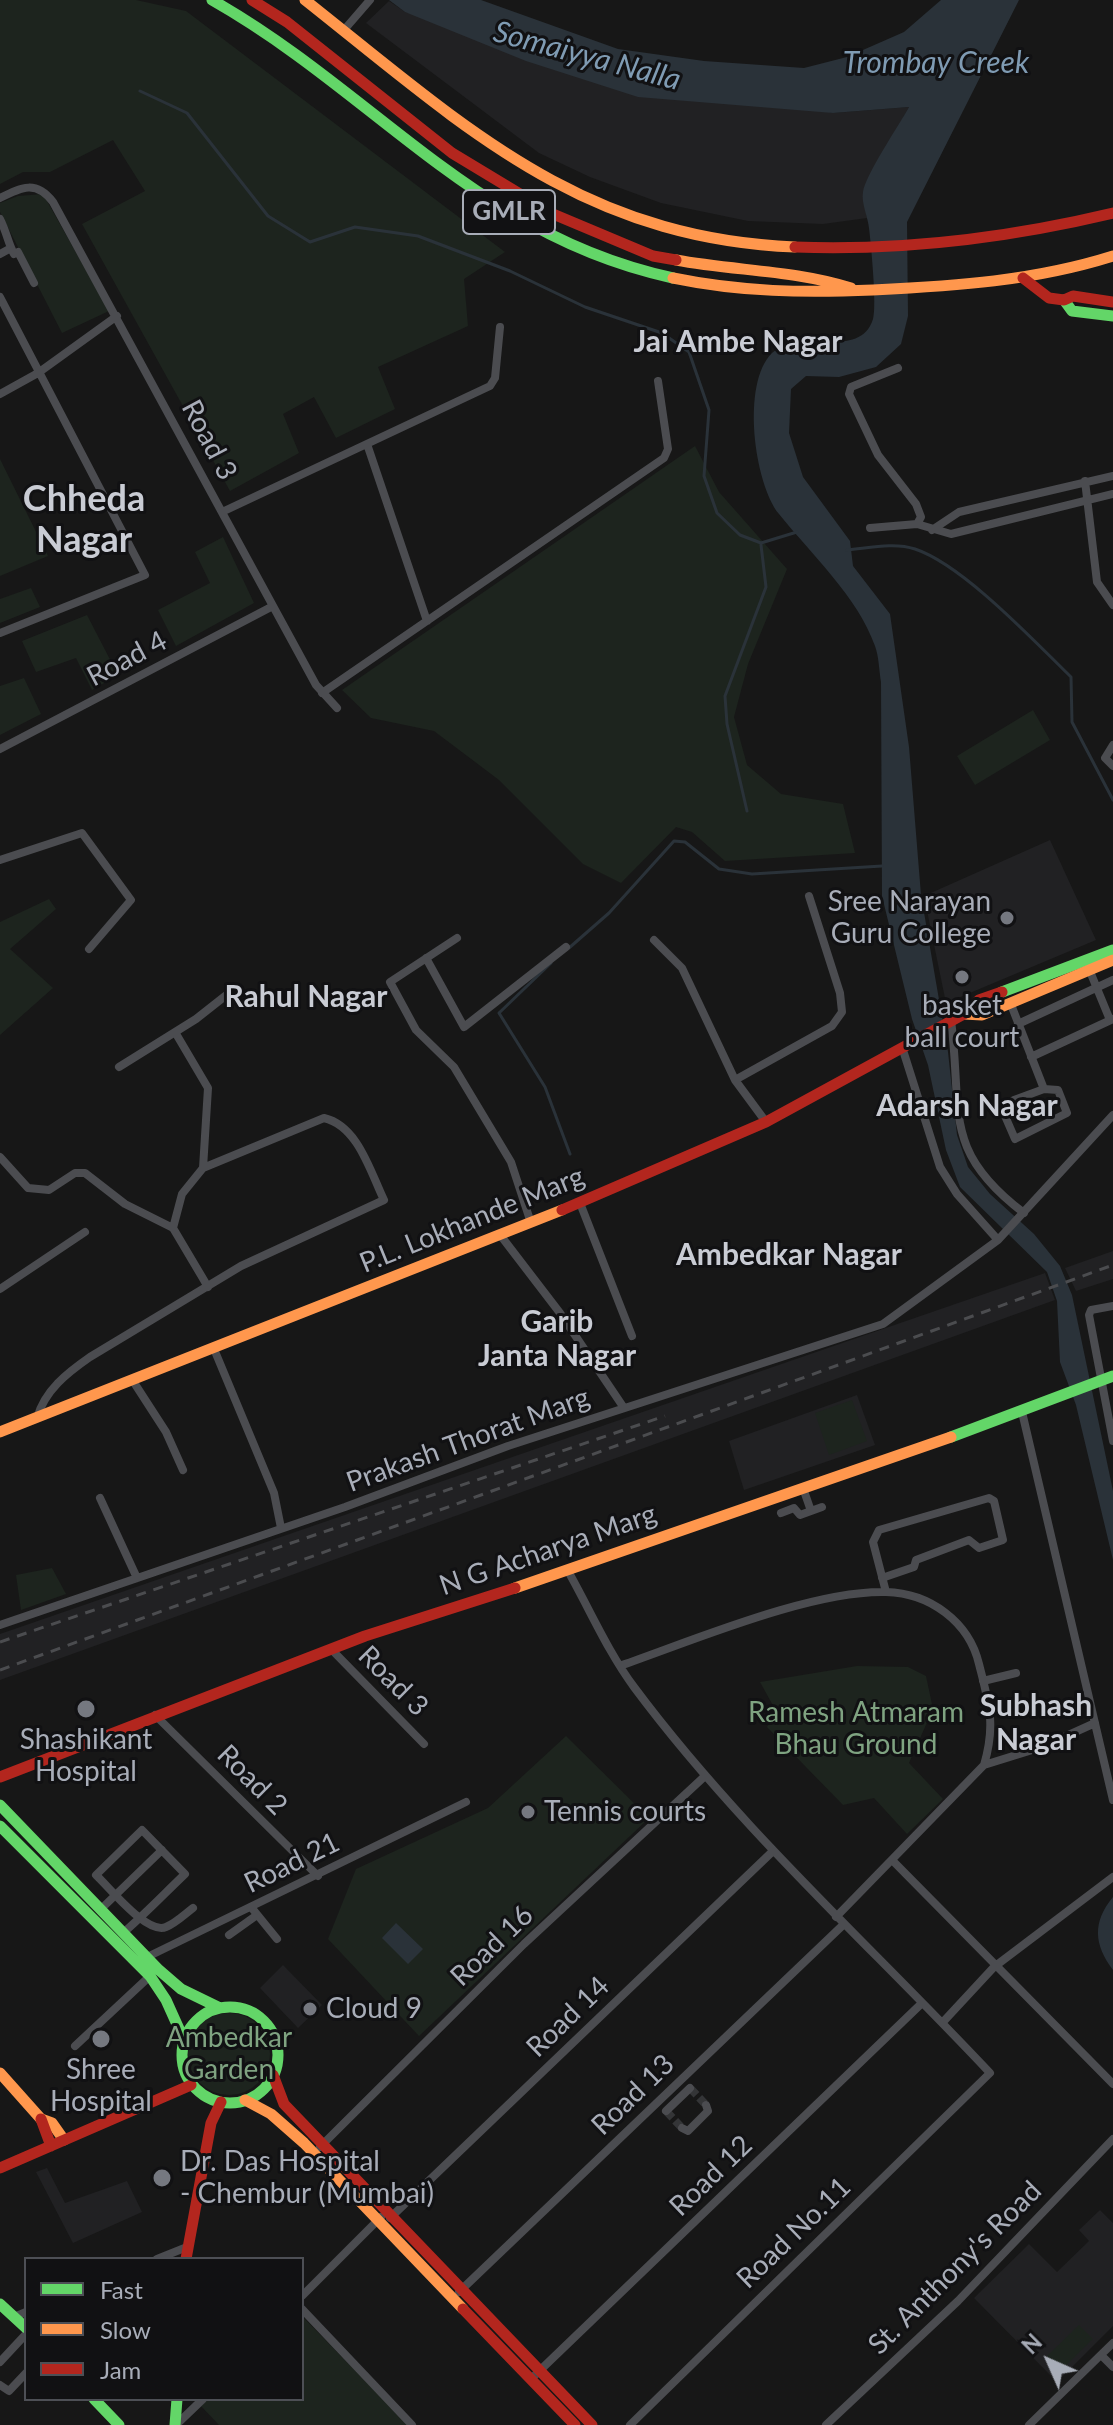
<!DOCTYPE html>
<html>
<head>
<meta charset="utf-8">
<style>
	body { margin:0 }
	#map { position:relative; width:1113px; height:2425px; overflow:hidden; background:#171717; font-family:Lato,sans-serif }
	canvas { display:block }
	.legend { position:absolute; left:24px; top:2257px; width:280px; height:144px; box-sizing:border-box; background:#111113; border:2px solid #4d4f55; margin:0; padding:10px 14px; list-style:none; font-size:24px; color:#a8adb8 }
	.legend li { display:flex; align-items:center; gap:16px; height:40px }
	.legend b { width:40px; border:2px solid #4d4f55 }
	.north { position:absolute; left:1009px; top:2321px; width:80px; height:80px; -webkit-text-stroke:6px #111113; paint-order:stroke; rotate:315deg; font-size:22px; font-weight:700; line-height:32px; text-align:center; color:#a8adb8 }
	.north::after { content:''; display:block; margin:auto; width:28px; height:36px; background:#a8adb8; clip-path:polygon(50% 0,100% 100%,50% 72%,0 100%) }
</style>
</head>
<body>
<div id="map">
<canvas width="1113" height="2425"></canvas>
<ul class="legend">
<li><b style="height:10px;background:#63d668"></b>Fast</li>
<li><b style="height:10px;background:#ff974d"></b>Slow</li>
<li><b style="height:10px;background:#b3261e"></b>Jam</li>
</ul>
<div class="north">N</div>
</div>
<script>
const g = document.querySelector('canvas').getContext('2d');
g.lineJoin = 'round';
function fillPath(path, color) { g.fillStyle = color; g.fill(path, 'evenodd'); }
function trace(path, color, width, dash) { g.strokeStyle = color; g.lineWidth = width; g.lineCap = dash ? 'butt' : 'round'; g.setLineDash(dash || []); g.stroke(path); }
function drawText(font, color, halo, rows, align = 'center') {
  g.font = font + ' Lato,sans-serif'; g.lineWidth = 6; g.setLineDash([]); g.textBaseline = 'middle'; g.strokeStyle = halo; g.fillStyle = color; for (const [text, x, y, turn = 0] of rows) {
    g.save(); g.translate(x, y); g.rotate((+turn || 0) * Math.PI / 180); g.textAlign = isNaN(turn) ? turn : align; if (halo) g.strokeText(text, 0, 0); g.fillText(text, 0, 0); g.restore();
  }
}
fillPath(new Path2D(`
	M 389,1 L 405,12 L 833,113 L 909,107 L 863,192 L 867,218 L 823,224 L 748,221 L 661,203 L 590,177 L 539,153 L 366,23 Z
	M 1050,840 L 1096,940 L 946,1003 L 924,896 Z
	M 1113,1251 L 1113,1279 L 1076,1291 L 1065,1268 Z
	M 1045,1273 L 1055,1300 L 0,1680 L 0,1634 Z
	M 857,1395 L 875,1445 L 744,1490 L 729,1441 Z
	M 283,1965 L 322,2005 L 298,2028 L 260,1988 Z
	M 47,2168 L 65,2203 L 127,2181 L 142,2212 L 73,2243 L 36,2172 Z
	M 1100,2210 L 1113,2223 L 1113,2326 L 1057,2382 L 974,2298 L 1029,2244 L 1057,2272 L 1089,2241 L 1079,2230 Z`), '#212123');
fillPath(new Path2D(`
	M 0,0 L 136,0 L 186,11 L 505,252 L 464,279 L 468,326 L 378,367 L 395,409 L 336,438 L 314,397 L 283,414 L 299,453 L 230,491 L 82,224 L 145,191 L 113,140 L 50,172 L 23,172 L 0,184 Z
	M 43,194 L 109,311 L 62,333 L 0,212 L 0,203 L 18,196 Z
	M 695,446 L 719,492 L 787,569 L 748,664 L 734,717 L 747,765 L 781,794 L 843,804 L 855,853 L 725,861 L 692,832 L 676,827 L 621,883 L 583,864 L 499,780 L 434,731 L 371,718 L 342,690 Z
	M 0,459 L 48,556 L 0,576 Z
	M 223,537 L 254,603 L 176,646 L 158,610 L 210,583 L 195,552 Z
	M 31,588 L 40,607 L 0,623 L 0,599 Z
	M 87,615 L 118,675 L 92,690 L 76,658 L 36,672 L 22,641 Z
	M 24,678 L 41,714 L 0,735 L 0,686 Z
	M 1033,710 L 1050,740 L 975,785 L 957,756 Z
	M 49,899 L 56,909 L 10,949 L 53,988 L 0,1035 L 0,922 Z
	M 852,1400 L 867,1441 L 829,1455 L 815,1413 Z
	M 52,1568 L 66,1594 L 21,1610 L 16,1575 Z
	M 857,1666 L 908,1667 L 926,1676 L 933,1709 L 909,1763 L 943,1799 L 907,1834 L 874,1798 L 843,1805 L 767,1727 L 776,1711 L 760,1682 Z
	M 566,1736 L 649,1818 L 419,2036 L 328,1939 L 356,1869 L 488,1808 Z
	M188 2054a41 41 0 1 1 82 0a41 41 0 1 1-82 0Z
	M 302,2316 L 408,2425 L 219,2425 L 201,2406 L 208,2399 L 302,2399 Z
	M 1079,2325 L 1093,2339 L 1061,2370 L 1047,2356 Z`), '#1d241e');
fillPath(new Path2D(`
	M 389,0 L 481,0 L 618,49 L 704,61 L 804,68 L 847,57 L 904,32 L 941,0 L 1019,0 L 907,222 L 908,316 L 901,344 L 876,367 L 839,377 L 806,376 L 791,389 L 789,433 L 803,477 L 850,541 L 853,566 L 890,614 L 909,747 L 921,895 L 948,1052 L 957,1135 L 968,1167 L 990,1194 L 1034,1234 L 1060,1266 L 1072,1295 L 1113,1491 L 1113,1560 L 1076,1405 L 1060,1362 L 1057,1301 L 1047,1272 L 960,1187 L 946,1150 L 928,1065 L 912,1019 L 882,896 L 881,682 C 879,670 879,657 875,646 C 858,597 811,554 779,514 C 754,483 741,383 772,353 C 799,327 860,361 873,319 C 877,306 871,244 869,228 C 868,217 861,203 863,192 C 865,176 899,125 909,107 L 833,113 L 638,97 L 526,61 L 405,12 Z
	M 1113,1897 L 1113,1970 C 1094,1945 1092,1922 1113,1897 Z
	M 396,1923 L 423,1949 L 408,1964 L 382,1938 Z`), '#2a3239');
trace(new Path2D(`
	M 140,91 L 187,113 L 268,216 L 310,242 L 355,227 L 418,236 L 510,271 L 585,307 L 662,333 L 689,352 L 709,410 L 704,476 L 717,513 L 740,535 L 761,543 L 797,532
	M 847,550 C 869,548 894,542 915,549 C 963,565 1033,640 1071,677 L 1072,722 L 1113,800
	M 747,811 L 727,724 L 725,696 L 766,587 L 761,545
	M 569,948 L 609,913 L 674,841 L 685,842 L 719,869 L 752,874 L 882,866
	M 551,963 L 499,1013 L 545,1087 L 570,1154`), '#2a3239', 3);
trace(new Path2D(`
	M 691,2089 L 706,2105
	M 667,2112 L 682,2128`), '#343537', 8, [8, 4]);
trace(new Path2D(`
	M 344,30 L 370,0
	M 0,198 C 22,187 36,180 53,202 L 316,685 L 337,708
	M 0,219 C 7,233 8,243 14,254 L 18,252 L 34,283
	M 0,254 L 11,248
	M 0,297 L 145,575 L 0,633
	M 898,368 L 851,387 L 849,394 L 878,455 L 916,504 L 921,517 L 917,524
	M 0,394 L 38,373 L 117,316
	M 367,444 L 427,621
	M 1085,481 L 1097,582 L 1113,605
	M 222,512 L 490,386 L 495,378 L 500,327
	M 870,528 L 917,524 L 951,534 L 1113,494
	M 932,530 L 959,512 L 1113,476
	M 322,693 L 664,458 L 668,449 L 658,381
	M 1113,745 L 1105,758 L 1113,766
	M 0,749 L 273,606
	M 0,860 L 82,833 L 131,900 L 89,949
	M 457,938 L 390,982 L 416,1030 L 454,1067 L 511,1162 L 531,1223
	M 654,940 L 682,968 L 735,1080 L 766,1122
	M 426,958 L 464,1027 L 566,947
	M 1089,969 L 1110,1020
	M 1010,1002 L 1044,1089 L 1014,1100 L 1002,1109 L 1015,1139 L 1067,1113 L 1058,1090 L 1044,1089
	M 951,1020 C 963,1112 941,1150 1024,1213
	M 1018,1024 L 1113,980
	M 175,1032 L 208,1088 L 203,1168
	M 902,1047 L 940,1167 L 957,1194 L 998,1240
	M 1031,1057 L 1113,1019
	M 119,1067 L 196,1019 L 229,993
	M 735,1080 L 832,1026 L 842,1012 L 840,993 L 809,896
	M 0,1157 L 28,1188 L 49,1190 L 75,1173 L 85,1173 L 125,1204 L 173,1228 L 208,1287
	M 580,1203 L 632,1336
	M 501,1236 L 560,1313 L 624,1408
	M 0,1289 L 85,1232
	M 1113,1306 L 1091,1310 L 1089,1315 L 1113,1441
	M 214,1349 L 274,1493 L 281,1528
	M 133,1381 L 166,1432 L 183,1470
	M 1022,1412 L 1113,1800
	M 37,1418 C 45,1390 67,1373 90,1357 L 241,1266 L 384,1200 C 370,1171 358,1126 324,1118 L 203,1168 L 182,1194 L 173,1228
	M 803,1488 L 811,1511
	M 100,1498 L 137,1578
	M 781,1513 L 794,1508 L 800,1515 L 822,1507
	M 568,1571 C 589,1608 608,1652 634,1687 C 739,1828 870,1945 990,2073 L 630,2425
	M 882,1578 L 914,1567 L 916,1560 L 969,1540 L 979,1548 L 1003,1540 L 994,1501 L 989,1498 L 879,1530 L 873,1542 L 886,1592
	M 0,1625 L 345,1507 L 508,1446 L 883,1324 L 998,1240 L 1113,1115
	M 331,1649 L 424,1744
	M 622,1665 C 694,1640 812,1590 886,1592 C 930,1593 969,1622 979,1664 C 989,1704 996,1724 984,1765 L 836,1917
	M 983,1681 L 1016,1673
	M 155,1715 L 318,1876
	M 984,1765 L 1042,1747 L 1095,1723
	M 893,1861 L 1113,2084
	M 251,1907 L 277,1939
	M 100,1910 L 162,1850
	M 123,1933 C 144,1915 164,1894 185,1874 L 142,1830 L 96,1875 C 110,1888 147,1935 166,1927 C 176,1923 185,1914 193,1908
	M 229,1935 L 257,1915
	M 143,1959 L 466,1802
	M 943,2022 L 994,1967 L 1113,1877
	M 75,2046 L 150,1976
	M 666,2111 L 690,2088
	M 682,2128 L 688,2131 L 708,2111 L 706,2105
	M 320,2147 L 524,1944 L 705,1776
	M 390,2218 L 773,1851
	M 157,2259 L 187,2247
	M 459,2292 L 843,1925
	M 302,2296 L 381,2217
	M 302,2309 L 412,2425
	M 14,2317 L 26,2312
	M 1101,2355 L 1113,2367
	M 0,2362 L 26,2334
	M 531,2379 L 921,2004
	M 0,2385 L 9,2391 L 26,2373
	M 176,2425 L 203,2399
	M 826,2425 L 958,2301 L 1113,2139
	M 1029,2425 L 1113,2343`), '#4b4c50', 8);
trace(new Path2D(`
	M 212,0 C 376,93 477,236 673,278
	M 1064,300 L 1072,311 L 1113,316
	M 1002,992 L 1113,950
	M 951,1437 L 1113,1376
	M 0,1805 L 159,1970 L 181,1989 L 220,2008
	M 0,1826 L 150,1976 L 166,2000 L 184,2040
	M182 2055a48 48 0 1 1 96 0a48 48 0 1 1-96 0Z
	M 0,2304 L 26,2328
	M 94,2399 L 119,2425
	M 175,2425 L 177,2399`), '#63d668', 11);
trace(new Path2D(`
	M 305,0 C 464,126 580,238 795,247
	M 676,260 C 735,271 794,270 851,288
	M 673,278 C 741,292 804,293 873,290 C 955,286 1034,281 1113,256
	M 964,1014 L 982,1015 L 1113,960
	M 0,1432 L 562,1210
	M 515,1588 L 951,1437
	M 0,2073 L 41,2119 L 52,2123 L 64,2140
	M 245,2100 L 271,2114 L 304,2143 L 463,2309`), '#ff974d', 11);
trace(new Path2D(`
	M 252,0 L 287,22 L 452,153 L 553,214 L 653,256 L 676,260
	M 795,247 C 902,251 1008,238 1113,213
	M 1023,278 L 1049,298 L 1064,300 L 1073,296 L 1113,302
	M 562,1210 L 766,1122 L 964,1014 L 979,1000 L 1002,992
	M 0,1777 L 365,1636 L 515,1588
	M 273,2075 L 284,2104 L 592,2425
	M 41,2119 L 51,2146
	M 0,2168 L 191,2085
	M 186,2259 L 211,2123 L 221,2102
	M 463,2309 L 575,2425`), '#b3261e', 11);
trace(new Path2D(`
	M 0,1642 L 665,1416
	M 0,1670 L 1113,1265`), '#4b4c4f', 3, [10, 8]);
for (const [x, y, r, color] of [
	[1007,918,8,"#757880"],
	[962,977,8,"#757880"],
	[86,1709,10,"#757880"],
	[528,1812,8,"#757880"],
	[310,2009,8,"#757880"],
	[101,2039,10,"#757880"],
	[162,2178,10,"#757880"]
]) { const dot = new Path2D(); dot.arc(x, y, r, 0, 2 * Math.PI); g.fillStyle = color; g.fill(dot); trace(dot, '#111113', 3); }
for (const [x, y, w] of [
	[509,212,92]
]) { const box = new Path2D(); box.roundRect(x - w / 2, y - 22, w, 44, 6); g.fillStyle = '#111113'; g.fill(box); trace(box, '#a8adb8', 2); }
drawText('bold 26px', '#a8adb8', null, [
	["GMLR",509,212]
]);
drawText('28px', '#a8adb8', '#111113', [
	["Road 3",209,440,62],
	["Road 4",127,659,-28],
	["P.L. Lokhande Marg",472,1220,-22],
	["Prakash Thorat Marg",468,1440,-20],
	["N G Acharya Marg",548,1550,-19],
	["Road 3",393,1681,45],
	["Road 2",252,1780,45],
	["Road 21",292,1863,-26],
	["Road 16",492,1946,-44],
	["Road 14",568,2017,-44],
	["Road 13",633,2095,-44],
	["Road 12",711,2176,-44],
	["Road No.11",794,2233,-44],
	["St. Anthony's Road",955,2268,-45]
]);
drawText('28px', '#a8adb8', '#111113', [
	["Sree Narayan",991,902,"right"],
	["Guru College",991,934,"right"],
	["basket",962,1006],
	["ball court",962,1038],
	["Shashikant",86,1740],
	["Hospital",86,1772],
	["Tennis courts",544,1812,"left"],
	["Cloud 9",326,2009,"left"],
	["Shree",101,2070],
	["Hospital",101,2102],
	["Dr. Das Hospital",180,2162,"left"],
	["- Chembur (Mumbai)",180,2194,"left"]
]);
drawText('28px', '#7fa381', '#111113', [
	["Ramesh Atmaram",856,1713],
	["Bhau Ground",856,1745],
	["Ambedkar",229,2038],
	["Garden",229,2070]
]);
drawText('italic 30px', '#7f9bb3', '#111113', [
	["Somaiyya Nalla",587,56,15],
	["Trombay Creek",936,63]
]);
drawText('bold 30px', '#c9ccd4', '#111113', [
	["Jai Ambe Nagar",738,342],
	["Rahul Nagar",306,997],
	["Adarsh Nagar",967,1106],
	["Ambedkar Nagar",789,1255],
	["Garib",557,1322],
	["Janta Nagar",557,1356],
	["Subhash",1036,1706],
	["Nagar",1036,1740]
]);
drawText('bold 36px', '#c9ccd4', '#111113', [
	["Chheda",84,499],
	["Nagar",84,540]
]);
</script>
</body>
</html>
